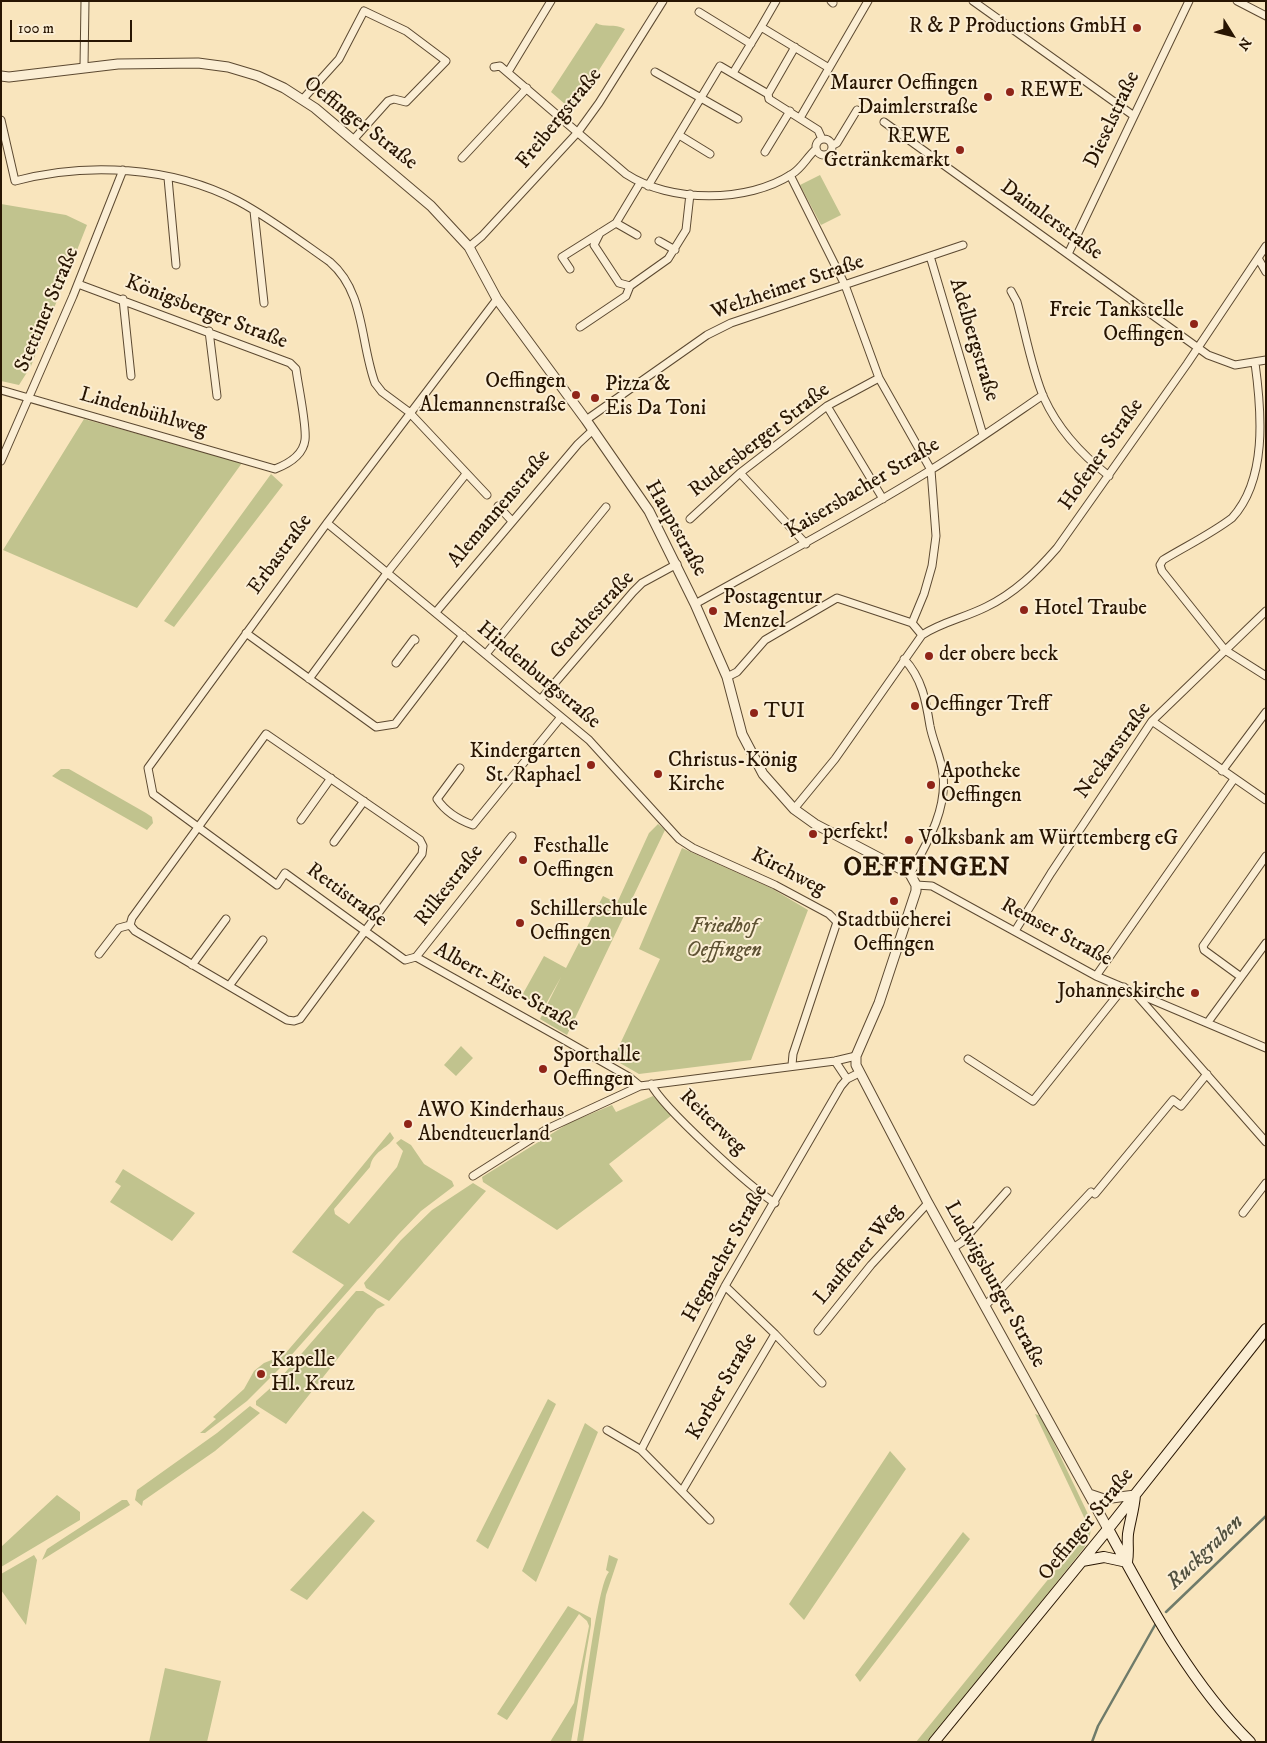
<!DOCTYPE html>
<html>
<head>
<meta charset="utf-8">
<style>
	body { margin:0 }
	#map { position:relative; width:1267px; height:1743px; overflow:hidden; background:#f9e5bd; font-family:"IM FELL DW Pica",serif }
	canvas { display:block }
	.frame { position:absolute; inset:0; border:2px solid #281502; pointer-events:none }
	.north { position:absolute; left:1207px; top:10px; width:50px; height:50px; -webkit-text-stroke:4px #fbeed4; paint-order:stroke; rotate:126deg; font-size:14px; font-weight:700; line-height:20px; text-align:center; color:#281502 }
	.north::after { content:''; display:block; margin:auto; width:18px; height:22px; background:#281502; clip-path:polygon(50% 0,100% 100%,50% 72%,0 100%) }
	.scale { position:absolute; left:10px; top:20px; width:122px; height:22px; box-sizing:border-box; border:2px solid #281502; border-top:0; padding-left:6px; font-size:15px; line-height:18px; white-space:nowrap; color:#281502; -webkit-text-stroke:4px #fbeed4; paint-order:stroke }
</style>
</head>
<body>
<div id="map">
<canvas width="1267" height="1743"></canvas>
<div class="frame"></div>
<div class="north">N</div>
<div class="scale">100 m</div>
</div>
<script>
const g = document.querySelector('canvas').getContext('2d');
g.lineJoin = 'round';
function fillPath(path, color) { g.fillStyle = color; g.fill(path, 'evenodd'); }
function trace(path, color, width, dash) { g.strokeStyle = color; g.lineWidth = width; g.lineCap = dash ? 'butt' : 'round'; g.setLineDash(dash || []); g.stroke(path); }
function drawText(font, color, halo, rows, align = 'center') {
  g.font = font + ' "IM FELL DW Pica",serif'; g.lineWidth = 4; g.setLineDash([]); g.textBaseline = 'middle'; g.strokeStyle = halo; g.fillStyle = color; for (const [text, x, y, turn = 0] of rows) {
    g.save(); g.translate(x, y); g.rotate((+turn || 0) * Math.PI / 180); g.textAlign = isNaN(turn) ? turn : align; if (halo) g.strokeText(text, 0, 0); g.fillText(text, 0, 0); g.restore();
  }
}
fillPath(new Path2D(`
	M 596,23 C 605,28 614,23 625,29 L 573,111 L 551,92 Z
	M 820,175 L 841,215 L 821,225 L 800,185 Z
	M 1,204 L 66,215 L 87,225 L 31,366 L 19,385 L 1,381 Z
	M 84,419 L 242,463 L 137,608 L 3,550 Z
	M 271,474 L 283,485 L 174,627 L 164,621 Z
	M 61,769 L 69,769 L 146,813 L 152,817 L 153,823 L 147,830 L 52,776 Z
	M 658,824 L 665,830 L 567,1035 L 540,1019 L 561,977 L 542,1011 L 520,999 L 544,956 L 566,968 L 603,896 L 617,903 L 649,833 Z
	M 682,848 L 771,888 L 808,910 L 751,1060 L 639,1074 L 613,1059 L 660,959 L 639,949 Z
	M 461,1046 L 473,1058 L 456,1076 L 444,1065 Z
	M 653,1096 L 672,1115 L 609,1164 L 623,1181 L 557,1230 L 483,1182 L 482,1177 L 569,1123 L 612,1105 L 616,1112 Z
	M 390,1132 L 394,1138 C 387,1149 373,1151 370,1167 L 334,1209 L 335,1214 L 349,1224 L 397,1167 L 403,1151 L 396,1143 L 401,1139 L 411,1145 L 424,1164 L 452,1181 L 454,1186 L 421,1211 L 398,1235 L 279,1369 L 247,1401 L 205,1433 L 200,1433 L 216,1419 L 213,1417 L 244,1389 L 254,1371 L 264,1363 L 284,1355 L 344,1285 L 292,1252 Z
	M 123,1169 L 195,1213 L 172,1241 L 110,1202 L 121,1186 L 115,1182 Z
	M 473,1183 L 486,1191 L 389,1301 L 366,1288 L 364,1283 L 401,1240 L 432,1210 Z
	M 356,1291 L 363,1291 L 385,1305 L 377,1309 L 286,1424 L 256,1405 L 256,1401 L 276,1383 Z
	M 548,1399 L 556,1404 L 488,1549 L 476,1541 Z
	M 250,1406 L 260,1413 L 215,1451 L 143,1501 L 142,1506 L 135,1500 L 137,1490 L 217,1433 Z
	M 1035,1414 L 1041,1416 L 1087,1512 C 1093,1527 1092,1534 1084,1548 L 929,1742 L 916,1742 L 1085,1534 L 1086,1522 L 1083,1515 Z
	M 585,1423 L 598,1432 L 536,1582 L 522,1571 Z
	M 890,1451 L 906,1469 L 804,1620 L 789,1604 Z
	M 57,1495 L 80,1512 L 80,1520 L 1,1567 L 1,1547 Z
	M 122,1500 L 127,1500 L 130,1505 L 42,1560 L 47,1549 Z
	M 363,1511 L 375,1521 L 307,1600 L 290,1590 Z
	M 963,1532 L 970,1539 L 860,1682 L 855,1675 Z
	M 34,1555 L 37,1560 L 26,1625 L 1,1590 L 1,1574 Z
	M 609,1555 L 618,1559 L 606,1595 L 583,1742 L 577,1742 C 582,1717 597,1583 609,1572 L 606,1570 Z
	M 568,1606 L 591,1618 L 591,1625 L 571,1742 L 550,1742 L 574,1703 L 589,1626 L 587,1621 L 579,1614 L 507,1720 L 497,1714 Z
	M 165,1668 L 221,1681 L 207,1742 L 149,1742 Z`), '#c1c38e');
trace(new Path2D(`
	M 1166,1612 L 1266,1516
	M 1092,1742 L 1098,1726 L 1155,1625`), '#6f7b6a', 2.5);
const minor = new Path2D(`
	M 831,1 L 833,3
	M 973,1 L 1134,116
	M 1237,1 L 1266,16
	M 699,12 L 751,44
	M 761,27 L 776,1
	M 84,66 L 85,1
	M 494,67 L 500,66 L 626,174 C 670,203 748,203 792,174 C 802,168 807,157 816,149
	M 508,72 L 551,1
	M 655,72 L 738,119
	M 733,73 L 761,27 L 829,68
	M 768,94 L 795,47
	M 302,100 L 339,59 L 364,11 L 406,31 L 446,61 L 406,102 L 394,99 L 388,101 L 354,139
	M 800,118 L 868,1
	M 1,120 L 15,181 C 86,162 171,166 238,201 C 270,218 300,241 330,262 C 365,292 360,342 375,383 L 382,392 L 409,412 L 487,495
	M 884,122 L 1208,355 L 1235,365 L 1266,360
	M 679,135 L 710,154
	M816 147a8 8 0 1 1 16 0a8 8 0 1 1-16 0Z
	M 833,145 L 837,143 L 857,110
	M 765,152 L 790,111
	M 462,158 L 527,88
	M 790,175 L 843,281
	M 168,178 L 176,265
	M 648,186 L 720,66 L 768,94 L 769,99 L 818,130 L 822,139
	M 254,211 L 264,303
	M 616,223 L 637,235
	M 600,233 L 594,245 L 619,283 L 630,286
	M 659,241 L 675,250
	M 469,247 L 482,236 L 578,132 L 599,103 L 663,1
	M 1068,254 L 1189,1
	M 930,256 L 983,435
	M 1258,258 L 1266,272
	M 570,269 L 562,257 L 616,223 L 640,183
	M 845,285 L 879,378 L 931,470 L 936,536 L 932,566 L 924,594 L 912,623 L 922,635
	M 1011,291 L 1017,302 C 1025,331 1032,371 1044,398 C 1058,429 1082,455 1109,476
	M 123,299 L 131,376
	M 497,299 L 327,523 L 148,768 L 153,794 L 277,885 L 285,873 L 405,960 L 416,957 L 566,1041 L 629,1077 L 640,1086
	M 580,327 L 626,296 L 630,286 L 668,259 L 686,230 L 690,194
	M 209,331 L 217,396
	M 1255,363 C 1262,414 1267,480 1232,518 C 1211,534 1186,546 1163,560 L 1160,565 L 1162,571 L 1225,650 L 1266,676
	M 1,390 L 275,469 C 288,464 303,456 305,440 C 307,426 298,385 296,369 L 290,363 L 78,284
	M 827,406 L 883,499
	M 586,420 L 707,335 L 731,323 L 963,245
	M 1,461 L 73,296 L 123,170
	M 740,473 L 806,544
	M 498,506 L 512,521
	M 690,519 L 740,473 L 827,406 L 879,378
	M 327,523 L 589,740 L 679,839 L 693,848 L 775,885 L 829,914 L 837,922 L 793,1054 L 792,1065
	M 695,604 C 774,560 853,518 929,471 C 968,447 1005,421 1043,395
	M 436,612 L 578,444 L 593,430
	M 246,633 L 376,727 L 395,724 L 463,635
	M 486,654 L 606,507
	M 904,659 C 922,678 926,701 930,726 C 933,742 941,757 943,774 C 947,811 927,843 910,874
	M 396,663 L 414,639 L 415,640
	M 727,677 L 737,672 L 765,640 L 837,598 L 912,623
	M 309,679 L 387,573 L 466,474
	M 541,699 L 633,592 L 642,583 L 677,564
	M 1152,721 L 1266,800
	M 266,734 L 420,840 L 423,846 L 422,854 L 300,1019 L 294,1021 L 287,1020 L 135,931 L 130,925 L 132,918 Z
	M 460,768 L 437,799 C 445,811 459,820 473,825 L 561,717
	M 1222,771 L 1266,712
	M 794,809 L 835,759 L 922,635 C 942,622 964,618 986,607 C 1015,593 1036,572 1057,548 L 1187,364 L 1266,246
	M 301,820 L 331,778
	M 334,842 L 364,801
	M 916,885 L 932,886 L 1096,976 L 1266,1048
	M 1015,931 L 1051,873 L 1152,721 L 1266,611
	M 99,954 L 119,928 L 130,925
	M 416,957 L 512,836
	M 192,965 L 226,919
	M 1096,976 L 1234,779
	M 1241,977 L 1204,950 L 1203,946 L 1266,856
	M 229,986 L 263,940
	M 1135,993 L 1266,1142
	M 1208,1022 L 1266,943
	M 968,1059 L 1033,1101 L 1124,987
	M 835,1061 L 847,1079
	M 651,1084 C 662,1107 751,1188 775,1203
	M 473,1176 L 547,1129 L 640,1086 L 835,1061 L 856,1056
	M 1095,1194 L 1173,1100 L 1181,1106 L 1207,1074
	M 1243,1213 L 1266,1183
	M 953,1248 L 962,1242 L 1007,1191
	M 985,1306 L 1091,1192
	M 818,1331 L 871,1265 L 928,1203
	M 775,1334 L 822,1383
	M 607,1430 L 641,1450 L 710,1520
	M 641,1450 L 725,1286 L 841,1086 L 847,1079 L 859,1073
	M 682,1491 L 775,1334 L 725,1286`);
const tertiary = new Path2D(`
	M 1,76 L 9,77 L 118,64 L 198,63 L 228,67 L 258,76 L 284,88 L 315,108 L 431,206 L 469,247 L 497,299 L 586,420 L 649,511 L 695,604 L 727,677 L 742,734 L 763,774 L 794,809 L 815,824 L 910,874 L 916,885 L 916,891 L 879,1003 L 856,1056 L 856,1065 L 928,1203 L 1108,1529
	M 1089,1494 L 1104,1499 L 1135,1495`);
const secondary = new Path2D(`
	M 1108,1529 C 1149,1604 1189,1681 1250,1742
	M 1082,1561 L 1104,1557 L 1127,1562
	M 1127,1562 C 1129,1552 1127,1544 1128,1534 C 1130,1521 1134,1509 1135,1495
	M 934,1742 L 1108,1529 L 1266,1329`);
trace(minor, '#5c4931', 9);
trace(tertiary, '#5c4931', 11);
trace(secondary, '#281502', 12);
trace(minor, '#fbeed4', 7);
trace(tertiary, '#fbeed4', 9);
trace(secondary, '#fbeed4', 10);
for (const [x, y, r, color] of [
	[1137,28,5,"#8f2418"],
	[1010,92,5,"#8f2418"],
	[988,97,5,"#8f2418"],
	[960,150,5,"#8f2418"],
	[1194,324,5,"#8f2418"],
	[576,395,5,"#8f2418"],
	[595,398,5,"#8f2418"],
	[1024,610,5,"#8f2418"],
	[713,611,5,"#8f2418"],
	[929,656,5,"#8f2418"],
	[915,706,5,"#8f2418"],
	[754,713,5,"#8f2418"],
	[591,765,5,"#8f2418"],
	[658,774,5,"#8f2418"],
	[931,785,5,"#8f2418"],
	[813,834,5,"#8f2418"],
	[909,840,5,"#8f2418"],
	[523,860,5,"#8f2418"],
	[894,901,5,"#8f2418"],
	[520,923,5,"#8f2418"],
	[1195,993,5,"#8f2418"],
	[543,1069,5,"#8f2418"],
	[408,1124,5,"#8f2418"],
	[261,1374,5,"#8f2418"]
]) { const dot = new Path2D(); dot.arc(x, y, r, 0, 2 * Math.PI); g.fillStyle = color; g.fill(dot); trace(dot, '#fbeed4', 2); }
drawText('21px', '#281502', '#fbeed4', [
	["R & P Productions GmbH",1127,28,"right"],
	["Maurer Oeffingen",978,85,"right"],
	["Daimlerstraße",978,109,"right"],
	["REWE",1020,92],
	["REWE",950,138,"right"],
	["Getränkemarkt",950,162,"right"],
	["Freie Tankstelle",1184,312,"right"],
	["Oeffingen",1184,336,"right"],
	["Oeffingen",566,383,"right"],
	["Alemannenstraße",566,407,"right"],
	["Pizza &",605,386],
	["Eis Da Toni",605,410],
	["Postagentur",723,599],
	["Menzel",723,623],
	["Hotel Traube",1034,610],
	["der obere beck",939,656],
	["Oeffinger Treff",925,706],
	["TUI",764,713],
	["Kindergarten",581,753,"right"],
	["St. Raphael",581,777,"right"],
	["Christus-König",668,762],
	["Kirche",668,786],
	["Apotheke",941,773],
	["Oeffingen",941,797],
	["perfekt!",823,834],
	["Volksbank am Württemberg eG",919,840],
	["Festhalle",533,848],
	["Oeffingen",533,872],
	["Schillerschule",530,911],
	["Oeffingen",530,935],
	["Stadtbücherei",894,922,"center"],
	["Oeffingen",894,946,"center"],
	["Johanneskirche",1185,993,"right"],
	["Sporthalle",553,1057],
	["Oeffingen",553,1081],
	["AWO Kinderhaus",418,1112],
	["Abendteuerland",418,1136],
	["Kapelle",271,1362],
	["Hl. Kreuz",271,1386]
], 'left');
drawText('21px', '#281502', '#fbeed4', [
	["Freibergstraße",560,119,-51],
	["Dieselstraße",1113,120,-65],
	["Oeffinger Straße",360,124,38],
	["Daimlerstraße",1051,221,36],
	["Welzheimer Straße",788,288,-19],
	["Stettiner Straße",48,310,-67],
	["Königsberger Straße",206,313,21],
	["Adelbergstraße",973,340,73],
	["Lindenbühlweg",143,413,16],
	["Rudersberger Straße",760,441,-38],
	["Hofener Straße",1102,455,-55],
	["Kaisersbacher Straße",863,489,-31],
	["Alemannenstraße",500,509,-50],
	["Hauptstraße",675,529,61],
	["Erbastraße",281,555,-54],
	["Goethestraße",593,616,-47],
	["Hindenburgstraße",538,676,40],
	["Neckarstraße",1114,751,-54],
	["Kirchweg",788,873,27],
	["Rilkestraße",450,886,-52],
	["Rettistraße",346,896,36],
	["Remser Straße",1056,933,28],
	["Albert-Eise-Straße",506,988,29],
	["Reiterweg",712,1123,44],
	["Hegnacher Straße",726,1254,-61],
	["Lauffener Weg",859,1255,-50],
	["Ludwigsburger Straße",994,1285,61],
	["Korber Straße",723,1387,-60],
	["Oeffinger Straße",1087,1525,-51]
]);
drawText('italic 21px', '#5e5233', '#fbeed4', [
	["Friedhof",724,928],
	["Oeffingen",724,952]
]);
drawText('italic 22px', '#51503f', '#fbeed4', [
	["Ruckgraben",1206,1553,-44]
]);
g.letterSpacing = '1px';
drawText('bold 26px', '#281502', '#fbeed4', [
	["OEFFINGEN",927,870]
]);
g.letterSpacing = '0px';
</script>
</body>
</html>
